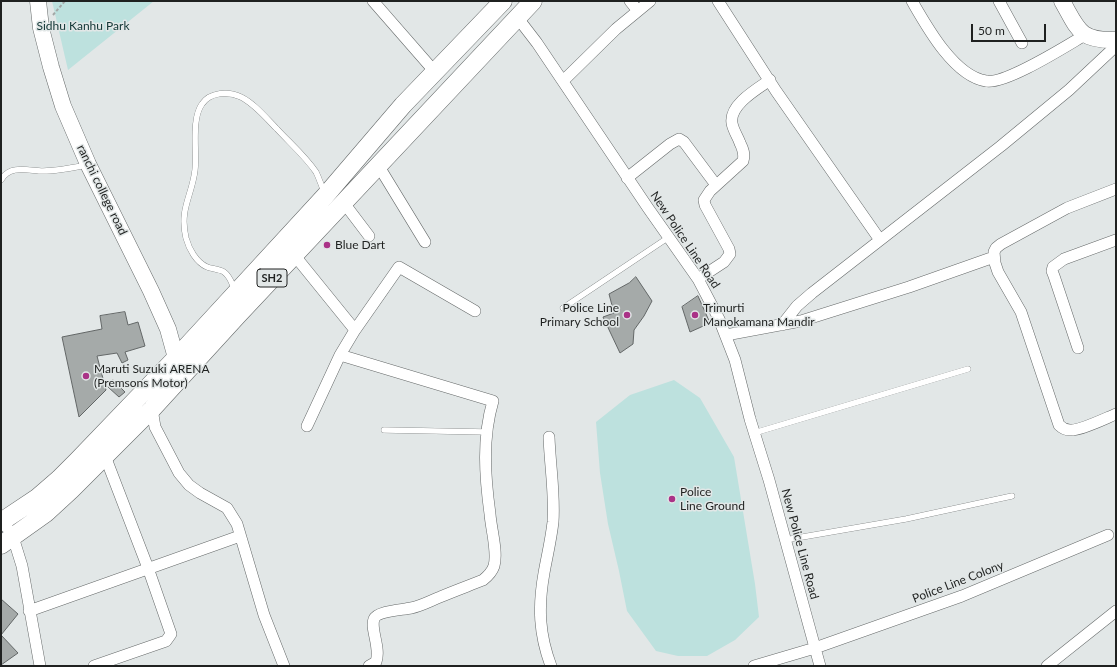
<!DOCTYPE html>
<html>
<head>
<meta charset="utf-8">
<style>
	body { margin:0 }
	#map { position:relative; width:1117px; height:667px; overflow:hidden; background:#e2e7e7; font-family:Lato,sans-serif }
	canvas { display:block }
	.frame { position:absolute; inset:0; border:2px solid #1f2120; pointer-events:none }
	.scale { position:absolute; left:971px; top:24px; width:75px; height:18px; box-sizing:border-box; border:2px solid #1f2120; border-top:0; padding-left:5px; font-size:12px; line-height:14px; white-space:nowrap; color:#1f2120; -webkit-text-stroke:3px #e2e7e7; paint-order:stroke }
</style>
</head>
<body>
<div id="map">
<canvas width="1117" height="667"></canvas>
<div class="frame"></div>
<div class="scale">50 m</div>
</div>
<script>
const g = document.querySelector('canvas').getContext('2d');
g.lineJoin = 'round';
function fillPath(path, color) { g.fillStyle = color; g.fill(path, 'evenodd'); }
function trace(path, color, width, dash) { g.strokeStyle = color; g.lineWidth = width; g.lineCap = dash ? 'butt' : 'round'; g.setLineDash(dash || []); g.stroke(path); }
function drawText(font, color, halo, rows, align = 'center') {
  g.font = font + ' Lato,sans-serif'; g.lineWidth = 3; g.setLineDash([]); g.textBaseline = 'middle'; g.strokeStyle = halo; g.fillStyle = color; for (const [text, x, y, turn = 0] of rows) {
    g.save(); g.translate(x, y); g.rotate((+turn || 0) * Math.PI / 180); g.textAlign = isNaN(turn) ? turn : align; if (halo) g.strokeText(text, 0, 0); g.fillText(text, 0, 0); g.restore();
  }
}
fillPath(new Path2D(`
	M 52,1 L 154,1 L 68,70 Z
	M 674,380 L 700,398 L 734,457 L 755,584 L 759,617 L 735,640 L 707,656 L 678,656 L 656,651 L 627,611 L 619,571 L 608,524 L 600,473 L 596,422 L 630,395 Z`), '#bde1de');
const building = new Path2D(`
	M 636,277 L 652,301 L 644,316 L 634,330 L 633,344 L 620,353 L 603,317 L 614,313 L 609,294 L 629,283 Z
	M 698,296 L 710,323 L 690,332 L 682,307 Z
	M 125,312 L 128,325 L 138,322 L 145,346 L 125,352 L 128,360 L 122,363 L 117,353 L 97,356 L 106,390 L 79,417 L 62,337 L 102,329 L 100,316 Z
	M 113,380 L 125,392 L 119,397 L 108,387 Z
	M 1,599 L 18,614 L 1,635 L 18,653 L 1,665 Z`);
fillPath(building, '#a5aaa9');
trace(building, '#636767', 1);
const lane = new Path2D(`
	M 1,180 C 4,175 8,171 15,170 C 24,168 34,171 43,171 C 57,171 72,168 86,165
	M 235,290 C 232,284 230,276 224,272 C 219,269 212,269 207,267 C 196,262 189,249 186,238 C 179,209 192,196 195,170 C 197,152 191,119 202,104 C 210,92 228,91 241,97 C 255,104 266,118 277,129 C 290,143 305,156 316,172 C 319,178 321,185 324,191
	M 563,308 L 669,237
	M 384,430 L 487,432
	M 754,433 L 968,369
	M 785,540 L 906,519 L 1012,496`);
const street = new Path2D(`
	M 373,1 L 435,72
	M 630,1 L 638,11
	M 718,1 L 776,91 L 880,240
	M 912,1 C 927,27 954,76 986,81 C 1005,85 1066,46 1085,35
	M 999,1 L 1022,43
	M 517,17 L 537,43 L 648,208 L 698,279 L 719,319 L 735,360 L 750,419 L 769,480 L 820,666
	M 563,81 L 616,29 L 650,1
	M 378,165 L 425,242
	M 627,178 L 670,144 L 679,139 L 684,142 L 716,185
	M 1116,189 L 1067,208 L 1001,244 L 996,248 L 994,252 L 995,263 L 998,272 L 1021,312 L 1059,425 C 1062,428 1065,430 1070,430 C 1080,431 1106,418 1116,414
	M 344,203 L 369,236
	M 291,251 L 355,330
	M 698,279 L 724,262 L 730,254 L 729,249 L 705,205 L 704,200 L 710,191 L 743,161 C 745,154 743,149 740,143 C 738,137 733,130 732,123 C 729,105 757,89 770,80
	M 782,325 L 797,306 L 812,293 L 1001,146 L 1069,90 L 1116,46
	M 726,335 L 801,321 L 909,287 L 994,257
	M 1078,348 L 1054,276 L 1052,271 L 1053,267 L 1064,259 L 1116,240
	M 340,355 L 493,401 C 482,438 485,477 490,514 C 491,529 498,552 494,566 C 492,572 488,576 483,580 C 468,586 454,591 440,597 C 430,601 421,606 411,608 C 402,610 377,611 374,619 C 370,629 381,648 376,662 L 369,666
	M 152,409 L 155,427 L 179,473 L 189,485 L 200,493 L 227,508 L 237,524 L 264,615 L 284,666
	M 307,426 L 340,355 L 355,330 L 399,267 L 475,311
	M 549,437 C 550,465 555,494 553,522 C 551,540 547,556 544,573 C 538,607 539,634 551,666
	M 3,521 L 13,537 L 22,566 L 40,666
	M 29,611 L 240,536
	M 94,666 L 166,641 L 171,634 L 148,568 L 105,456
	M 754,666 L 815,648 L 962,596 L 1108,535
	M 1047,666 L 1116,611`);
const secondary = new Path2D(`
	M 38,1 L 41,28 L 51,67 L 63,106 L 88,164 L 151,291 L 168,329 L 176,358 L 183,367
	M 1062,1 C 1078,29 1079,41 1116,40`);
const primary = new Path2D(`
	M 1,522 L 37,498 L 59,479 L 77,461 L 176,358 L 326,195 L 403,105 L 503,1
	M 1,545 L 46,513 L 71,490 L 152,409 L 237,316 L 533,1`);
trace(lane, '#656969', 6);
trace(street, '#656969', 12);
trace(secondary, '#656969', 17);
trace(primary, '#656969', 19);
trace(new Path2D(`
	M 53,15 L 65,1`), '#a3a7a6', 2, [3, 2]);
trace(lane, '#fff', 5.5);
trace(street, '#fff', 11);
trace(secondary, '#fff', 16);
trace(primary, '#fff', 18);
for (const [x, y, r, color] of [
	[327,245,4,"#aa3287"],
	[627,315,4,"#aa3287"],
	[695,315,4,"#aa3287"],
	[86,376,4,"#aa3287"],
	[672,499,4,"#aa3287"]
]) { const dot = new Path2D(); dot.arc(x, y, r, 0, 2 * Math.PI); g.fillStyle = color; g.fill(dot); trace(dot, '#e2e7e7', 1.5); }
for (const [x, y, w] of [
	[272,278,30]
]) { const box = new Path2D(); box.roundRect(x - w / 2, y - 9, w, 18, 3); g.fillStyle = '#e2e7e7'; g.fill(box); trace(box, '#1f2120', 1); }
drawText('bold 11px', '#1f2120', null, [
	["SH2",272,278]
]);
drawText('12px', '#113635', '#e2e7e7', [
	["Sidhu Kanhu Park",83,26]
]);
drawText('12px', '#1f2120', '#e2e7e7', [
	["ranchi college road",102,190,64],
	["New Police Line Road",685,240,56],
	["New Police Line Road",800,544,75],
	["Police Line Colony",958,582,-21]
]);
drawText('12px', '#1f2120', '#e2e7e7', [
	["Blue Dart",335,245],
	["Police Line",619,308,"right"],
	["Primary School",619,322,"right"],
	["Trimurti",703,308],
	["Manokamana Mandir",703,322],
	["Maruti Suzuki ARENA",94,369],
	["(Premsons Motor)",94,383],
	["Police",680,492],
	["Line Ground",680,506]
], 'left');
</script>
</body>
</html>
